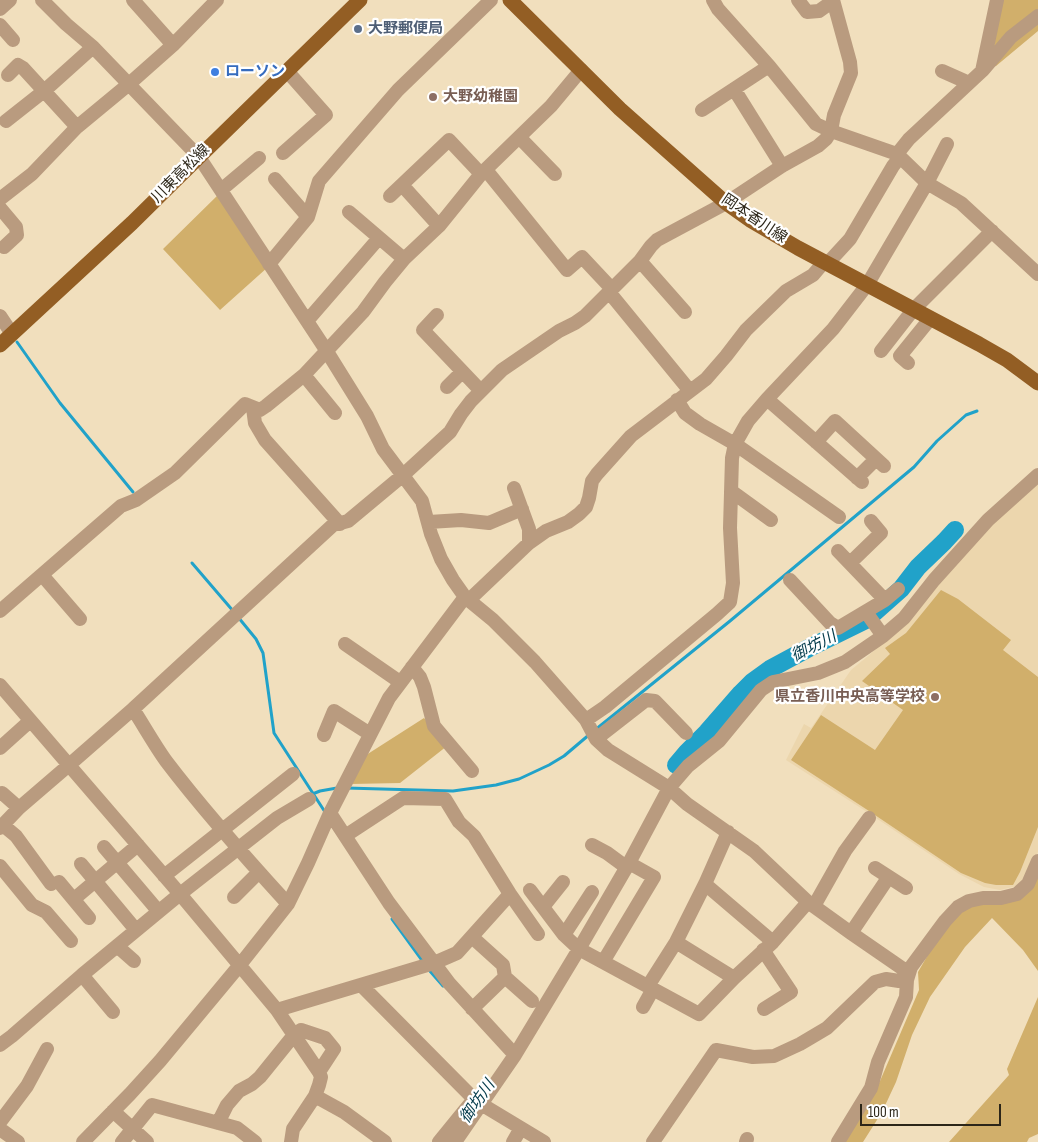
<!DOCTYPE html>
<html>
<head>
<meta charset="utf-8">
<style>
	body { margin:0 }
	#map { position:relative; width:1038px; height:1142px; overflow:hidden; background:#f1dfbd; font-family:"Sofia Sans Condensed",sans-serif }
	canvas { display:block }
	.scale { position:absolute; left:860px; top:1104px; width:141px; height:22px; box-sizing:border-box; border:2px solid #2c2619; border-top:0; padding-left:6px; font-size:15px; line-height:18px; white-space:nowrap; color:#2c2619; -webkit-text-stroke:4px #fff; paint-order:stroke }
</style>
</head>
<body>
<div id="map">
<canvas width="1038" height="1142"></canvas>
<div class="scale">100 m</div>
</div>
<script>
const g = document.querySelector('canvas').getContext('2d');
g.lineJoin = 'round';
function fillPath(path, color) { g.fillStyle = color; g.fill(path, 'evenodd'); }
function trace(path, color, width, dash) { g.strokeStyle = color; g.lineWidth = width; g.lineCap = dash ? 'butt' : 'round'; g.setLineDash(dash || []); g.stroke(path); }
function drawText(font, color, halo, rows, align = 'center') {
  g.font = font + ' "Sofia Sans Condensed","Noto Sans JP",sans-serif'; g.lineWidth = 4.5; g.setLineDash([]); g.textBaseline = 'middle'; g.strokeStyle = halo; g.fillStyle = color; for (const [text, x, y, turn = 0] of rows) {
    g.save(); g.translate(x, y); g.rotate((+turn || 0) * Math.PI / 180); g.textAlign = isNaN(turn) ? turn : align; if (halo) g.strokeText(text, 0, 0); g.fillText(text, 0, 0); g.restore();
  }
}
fillPath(new Path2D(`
	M 1038,479 L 1038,852 L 1027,876 L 1017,886 L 1000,890 L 984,887 L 959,874 L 867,812 L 786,760 L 804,724 L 811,728 L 851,670 L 868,656 L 891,635 L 991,522 Z`), '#ecd6ad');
fillPath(new Path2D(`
	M 1002,0 L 1038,0 L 1038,31 L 996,66 L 990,68 Z
	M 220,193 L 268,267 L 220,310 L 163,249 Z
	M 941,590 L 958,599 L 1011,640 L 1003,650 L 1038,677 L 1038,827 L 1020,872 L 1013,885 L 996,885 L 985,883 L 961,873 L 869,811 L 791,760 L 821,715 L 875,750 L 903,710 L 862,681 L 890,654 L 885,648 L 906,633 Z
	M 424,718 L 447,746 L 400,783 L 351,784 L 363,757 Z
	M 1038,867 L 1038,971 L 1023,950 L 992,918 L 965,947 L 930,997 L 912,1035 L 896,1082 L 882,1112 L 863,1142 L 844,1142 L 861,1117 L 880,1081 L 919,990 L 918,972 L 936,941 L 976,893 L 1013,900 Z
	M 1038,997 L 1038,1134 L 1029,1138 L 1027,1142 L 949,1142 L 1009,1075 L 1007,1069 Z`), '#d1af6b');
trace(new Path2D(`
	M 17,342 L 60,403 L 133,492
	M 192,563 L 234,612
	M 238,617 L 256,639 L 263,653 L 274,733 L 325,812
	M 595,730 L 730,621 L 914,467 L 937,441 L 966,415 L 977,411
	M 346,788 L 453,791 L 496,785 L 519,779 L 549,765 L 564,756 L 590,734
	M 310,795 L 320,791 L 337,788
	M 392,919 L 424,963
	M 429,970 L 443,986`), '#21a2c9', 3);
trace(new Path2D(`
	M 676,765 L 687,752 L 707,732 L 741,693 L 752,682 L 770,669 L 809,648 L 866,620 L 901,589 L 918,567 L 944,542 L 955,530`), '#21a2c9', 18);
trace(new Path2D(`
	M 42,0 L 66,24 L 93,47 L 199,157 L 326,350 L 367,416 L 383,449 L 422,501 L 431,534 L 441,559 L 453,580 L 465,597 L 493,620 L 535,662 L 586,720 L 596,739 L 608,750 L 669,788 L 687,804 L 754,851 L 808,902 L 851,933 L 909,973
	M 133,0 L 173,45
	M 713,0 L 718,9 L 769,66 L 816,124 L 831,131 L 897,154 L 927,183 L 961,203 L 1038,274
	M 798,0 L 807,12 L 819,11 L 833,1
	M 0,9 L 10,0
	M 0,25 L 13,40
	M 983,70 L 1011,37 L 1038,16
	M 942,71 L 969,83
	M 8,75 L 18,65 L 23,68 L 77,127
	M 734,89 L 782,166
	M 702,110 L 769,66
	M 6,121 L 44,91 L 93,47
	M 519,137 L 555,174
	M 283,153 L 326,115 L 287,71
	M 897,154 L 909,139 L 982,71 L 997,0
	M 486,170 L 567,270 L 582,257 L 612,289
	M 275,179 L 308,217
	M 402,185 L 439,226
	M 221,190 L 259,158
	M 390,196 L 449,140 L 481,174
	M 0,199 L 32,174 L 77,127 L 129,84 L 173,45 L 217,0
	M 0,208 L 16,227 L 17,235 L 4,247
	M 349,212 L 404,259
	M 640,261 L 685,312
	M 269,264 L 308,217 L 319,181 L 398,90 L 491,0
	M 827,264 L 850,239 L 893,166 L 900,157
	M 609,292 L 690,391
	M 437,315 L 423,330 L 481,391
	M 0,316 L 12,334
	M 307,321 L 379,238
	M 881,351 L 913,310 L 992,231
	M 908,363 L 900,356 L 930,319
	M 304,375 L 335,413
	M 447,387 L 462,372
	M 767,399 L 862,482
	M 677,400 L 685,413 L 700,424 L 735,444 L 839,517
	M 253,408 L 255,423 L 265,440 L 340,524
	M 816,442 L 835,421 L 884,466
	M 857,478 L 876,459
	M 514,488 L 529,529 L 529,543
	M 731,491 L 771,520
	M 429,522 L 461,520 L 489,523 L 522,509
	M 838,551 L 885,600
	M 850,563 L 881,533 L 871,521
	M 42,575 L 80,619
	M 790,580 L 830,623 L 838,628 L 885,600 L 898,589
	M 469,600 L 529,543 L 546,531 L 568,522 L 579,514 L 586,507 L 589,498 L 592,481 L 597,474 L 631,436 L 706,379 L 726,356 L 746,330 L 786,291 L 813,275 L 824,262
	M 0,611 L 121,506 L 136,500 L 175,473 L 245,404 L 260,410 L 266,406 L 304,375 L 363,312 L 385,282 L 404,259 L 439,226 L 481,174 L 551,106 L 581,70
	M 866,612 L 883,636
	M 345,644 L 400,682
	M 412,667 L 420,677 L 424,687 L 434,726 L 472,771
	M 0,685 L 180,894 L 277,1010 L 319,1072 L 321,1077 L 319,1085 L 315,1096 L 293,1129 L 291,1142
	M 133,709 C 144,726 154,744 166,761 C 204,811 246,858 288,904
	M 586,720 L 605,707 L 717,614 L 730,602 L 733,583 L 730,528 L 732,458 L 735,444 L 748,421 L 767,399 L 833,329 L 867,285 L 927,183 L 947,144
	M 324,735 L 334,711 L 370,734
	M 596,739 L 646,700 L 655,701 L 686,733
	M 0,748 L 30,721
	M 0,794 L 2,793 L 19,808
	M 330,813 L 389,903 L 449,983 L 515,1055
	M 3,825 L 16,836 L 51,884
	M 0,828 L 19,808 L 69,765 L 133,709 L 333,525 L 348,521 L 402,476 L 450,432 L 461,414 L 471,401 L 502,370 L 559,331 L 575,323 L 585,316 L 640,261 L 651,246 L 657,240 L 726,203 L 782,166 L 818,146 L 826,139 L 831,131 L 834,115 L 851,73 L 850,62 L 833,0
	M 345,836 L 403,798 L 445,799 L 459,822 L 474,836 L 510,894 L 538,934
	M 592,845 L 607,853 L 626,867
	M 104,847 L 154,906
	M 81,864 L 131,924
	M 0,866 L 32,905 L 46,912 L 71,941
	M 875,868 L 906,888
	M 164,876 L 293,774
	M 59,882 L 89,918
	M 705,884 L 773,942
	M 530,890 L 564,935 L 579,949 L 699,1014 L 734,978 L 773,942 L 808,902
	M 234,897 L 259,872
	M 74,899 L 138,845
	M 814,906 L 845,851 L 869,818
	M 543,907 L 563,882
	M 851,933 L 888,878
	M 564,935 L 592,892
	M 472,937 L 503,965 L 505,977 L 532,1001
	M 676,942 L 734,978
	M 117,946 L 134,961
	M 763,950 L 791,992 L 764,1009
	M 603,962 L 654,877 L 629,863
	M 82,975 L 113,1012
	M 361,985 L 471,1096 L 481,1104 L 544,1142
	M 648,986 L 676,942 L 705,884 L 728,832
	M 643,1007 L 653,989
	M 472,1009 L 505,977
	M 277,1010 L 434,963 L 457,953 L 510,894
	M 0,1045 L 12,1036 L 82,975 L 180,894 L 277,818 L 309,799
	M 315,1096 L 344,1112 L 385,1142
	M 113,1111 L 147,1142
	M 0,1122 L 27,1086 L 47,1049
	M 218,1123 L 227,1105 L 239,1091 L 252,1084 L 260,1077 L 294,1035 L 301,1030 L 325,1038 L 334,1049 L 319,1072
	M 0,1129 L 18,1142
	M 83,1142 L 130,1094 L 160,1061 L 239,966 L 288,904 L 308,863 L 330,813 L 389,698 L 465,597
	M 122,1142 L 152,1105 L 237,1128 L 255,1142
	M 439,1142 L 474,1099
	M 455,1142 L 515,1055 L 579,949 L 629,863 L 669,788 L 688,766 L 719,741 L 761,690 L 773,682 L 818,673 L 845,662 L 883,636 L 904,618 L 934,580 L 988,520 L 1038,475
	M 513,1142 L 521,1128
	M 653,1142 L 716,1050 L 753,1057 L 774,1056 L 800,1044 L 827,1028 L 875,982 L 886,979 L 899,981 L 907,980
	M 746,1142 L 747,1139
	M 838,1142 L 871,1088 L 878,1062 L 906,997 L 907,980 L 911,967 L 945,921 L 958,907 L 969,901 L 983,898 L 1001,898 L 1017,894 L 1028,884 L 1038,861`), '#b99b7f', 14);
trace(new Path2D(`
	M 510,0 L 620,109 L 726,203 L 750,220 L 798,248 L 979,344 L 1007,360 L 1038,383
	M 0,345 L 132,223 L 199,157 L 360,0`), '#935e24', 15);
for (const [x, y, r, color] of [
	[358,29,5,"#5c6f8a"],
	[215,72,5,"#3f7fe0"],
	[433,97,5,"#8d6e63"],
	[935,697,5,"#8d6e63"]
]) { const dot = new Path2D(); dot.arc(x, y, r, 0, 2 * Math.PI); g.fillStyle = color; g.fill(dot); trace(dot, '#fff', 2); }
drawText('bold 15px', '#4e5e75', '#fff', [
	["大野郵便局",368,29]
], 'left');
drawText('bold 15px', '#366cbe', '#fff', [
	["ローソン",225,72]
], 'left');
drawText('bold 15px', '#785e54', '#fff', [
	["大野幼稚園",443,97],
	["県立香川中央高等学校",925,697,"right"]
], 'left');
drawText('15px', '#2c2619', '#fff', [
	["川東高松線",181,174,-45],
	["岡本香川線",754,219,34]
]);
drawText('italic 16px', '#033a4a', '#fff', [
	["御坊川",814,647,-27],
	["御坊川",478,1102,-55]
]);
</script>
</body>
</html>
